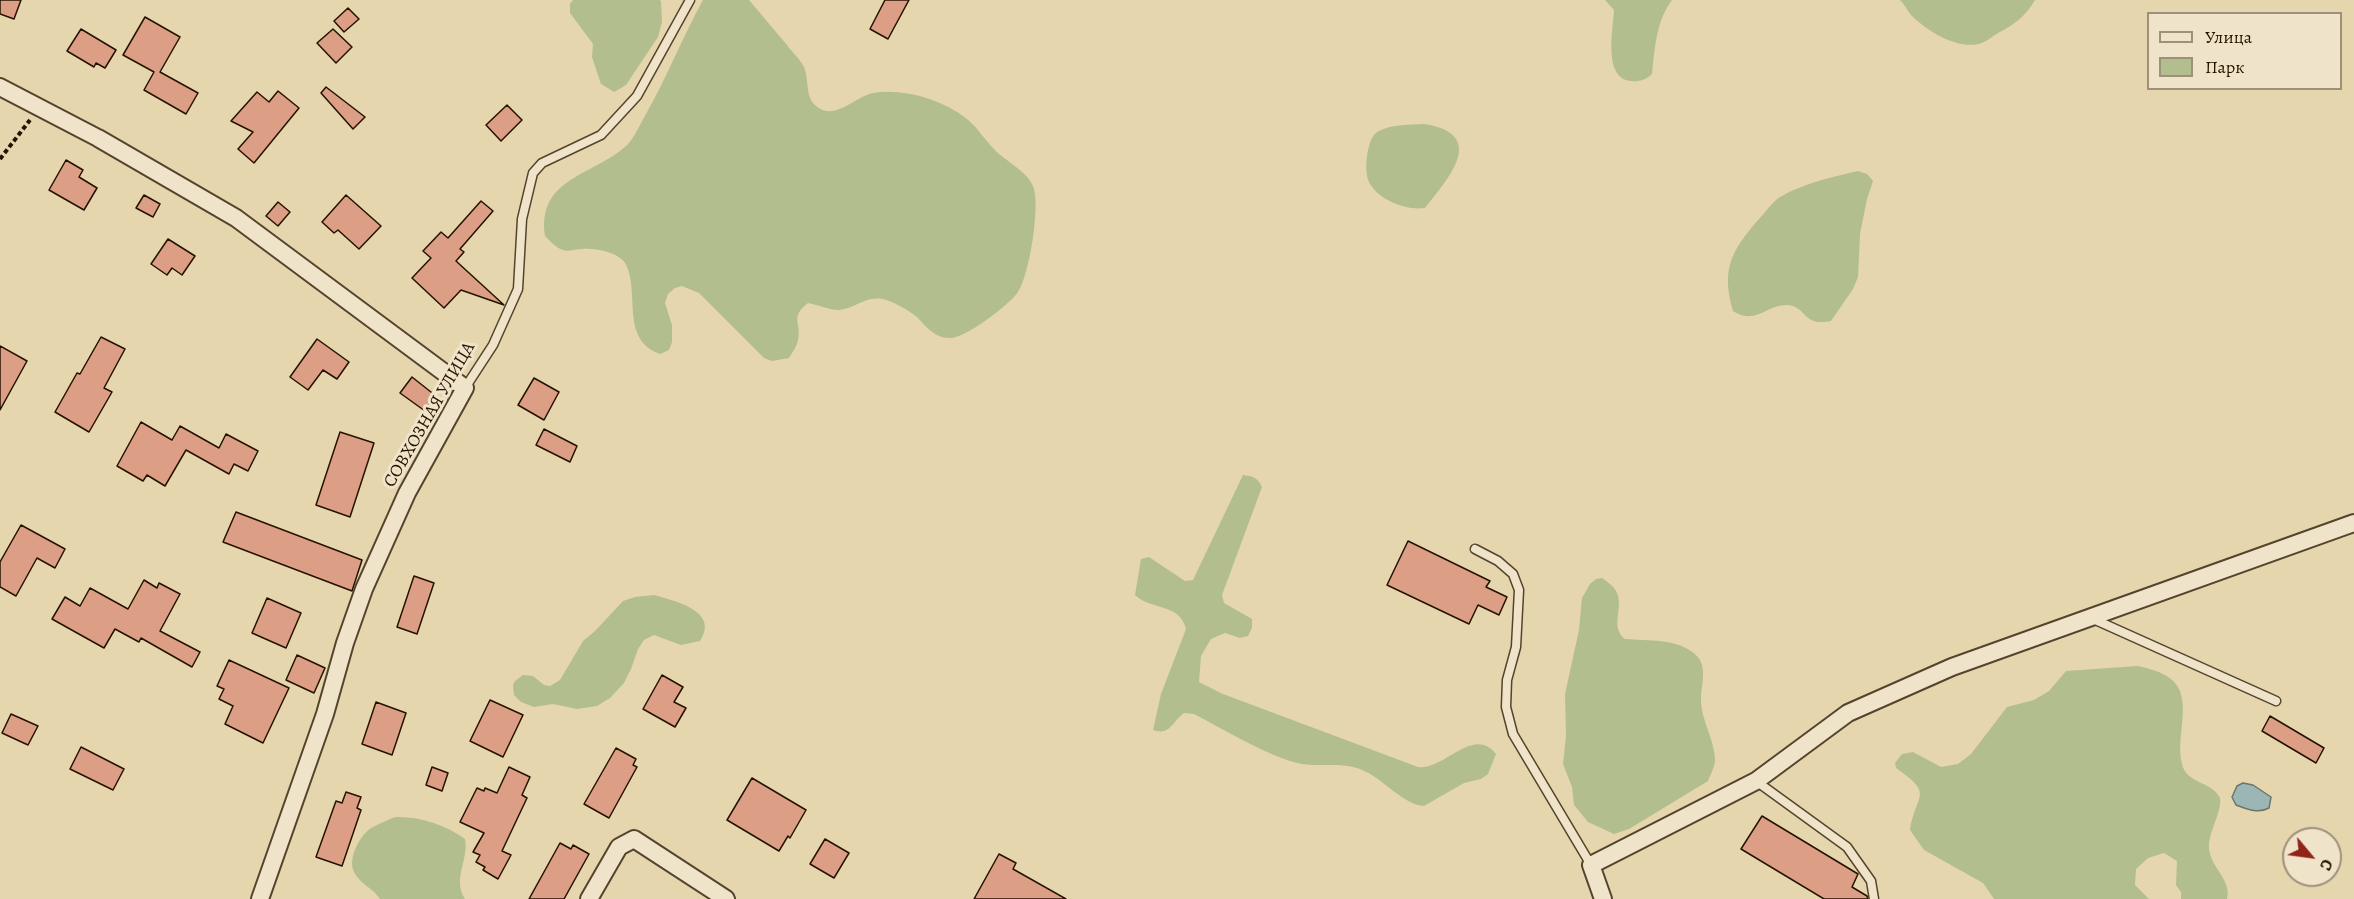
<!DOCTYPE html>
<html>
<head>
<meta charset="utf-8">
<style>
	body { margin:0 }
	#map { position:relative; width:2354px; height:899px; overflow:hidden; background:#e6d6ae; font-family:Alegreya,serif }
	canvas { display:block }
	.legend { position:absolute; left:2147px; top:12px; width:195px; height:78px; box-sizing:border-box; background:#efe4ca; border:2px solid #9e907a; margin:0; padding:8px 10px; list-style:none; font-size:18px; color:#251201 }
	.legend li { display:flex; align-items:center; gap:12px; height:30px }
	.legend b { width:30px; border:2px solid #9e907a }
	.north { position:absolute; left:2282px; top:827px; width:60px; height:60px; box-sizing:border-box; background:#efe4ca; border:2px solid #9e907a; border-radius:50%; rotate:119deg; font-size:16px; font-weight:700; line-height:24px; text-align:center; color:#251201 }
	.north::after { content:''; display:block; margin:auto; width:21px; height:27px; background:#8f2418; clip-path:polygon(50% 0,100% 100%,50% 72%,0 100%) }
</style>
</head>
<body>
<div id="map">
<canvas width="2354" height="899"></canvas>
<ul class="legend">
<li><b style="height:8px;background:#efe4ca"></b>Улица</li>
<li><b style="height:16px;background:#b2be8d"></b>Парк</li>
</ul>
<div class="north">С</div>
</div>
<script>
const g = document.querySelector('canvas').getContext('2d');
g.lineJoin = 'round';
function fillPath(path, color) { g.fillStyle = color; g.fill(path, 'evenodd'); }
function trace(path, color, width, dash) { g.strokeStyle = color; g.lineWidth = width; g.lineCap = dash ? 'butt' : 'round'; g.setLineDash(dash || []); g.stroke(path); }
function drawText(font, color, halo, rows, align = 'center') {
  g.font = font + ' Alegreya,serif'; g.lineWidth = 6; g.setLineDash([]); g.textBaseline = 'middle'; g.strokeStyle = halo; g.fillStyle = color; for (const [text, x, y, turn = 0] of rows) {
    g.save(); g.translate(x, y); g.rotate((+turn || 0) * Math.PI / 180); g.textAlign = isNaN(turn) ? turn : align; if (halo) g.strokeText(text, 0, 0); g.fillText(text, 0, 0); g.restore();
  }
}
fillPath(new Path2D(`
	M 573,0 L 660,0 L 661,2 L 662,22 L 658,37 L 626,85 L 614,92 L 601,84 L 592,57 L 593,44 L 570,13 L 570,4 Z
	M 703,0 L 749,0 C 762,15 774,30 787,45 C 792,52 800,59 804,67 C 809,78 805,96 815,105 C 833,123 856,96 873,93 C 904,88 943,100 967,119 C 978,128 984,139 994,149 C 1006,162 1026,170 1033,186 C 1041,205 1029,276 1018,292 C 1009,305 967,337 951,338 C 936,339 927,328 918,318 C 910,311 896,303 886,300 C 866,294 858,308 839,310 C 829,310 819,305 808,303 C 789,318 802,322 798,340 C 797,346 792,353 789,358 L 772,361 L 764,358 L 699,293 L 682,286 L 675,288 L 668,294 L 665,303 L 672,325 L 672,342 L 669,350 L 660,354 C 619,339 641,291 625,263 C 618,252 594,248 582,249 C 576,249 568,252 563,250 C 556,248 550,241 545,236 C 537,177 594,176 627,145 C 635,137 640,124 646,114 C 667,77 682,38 703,0 Z
	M 1605,0 L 1672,0 C 1656,21 1655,48 1652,74 C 1646,80 1639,82 1631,81 C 1603,79 1613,29 1614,10 Z
	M 1900,0 L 2035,0 C 2025,17 2015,24 1998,33 C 1993,36 1987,41 1982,43 C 1958,51 1927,31 1911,15 C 1907,10 1905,5 1900,0 Z
	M 1424,124 C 1489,134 1448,179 1425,208 C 1407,211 1378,200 1369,182 C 1365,173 1366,160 1368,150 C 1370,143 1371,135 1379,131 C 1393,124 1409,125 1424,124 Z
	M 1858,171 L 1867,174 L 1873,181 L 1867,199 L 1860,234 L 1858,277 L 1853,289 L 1831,321 C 1803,327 1807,307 1788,305 C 1766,304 1756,326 1733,311 C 1721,270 1731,251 1758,220 C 1765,213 1772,202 1780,197 C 1804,183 1832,177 1858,171 Z
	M 1243,475 C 1253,476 1258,478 1262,487 L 1222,595 L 1224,603 L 1252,619 L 1252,628 L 1248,636 L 1240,638 L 1225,633 L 1211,639 L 1201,656 L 1199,682 L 1223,694 L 1418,767 C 1444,771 1473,725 1496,754 L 1488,774 L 1481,779 L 1464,783 L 1424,806 C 1403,805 1383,778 1362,770 C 1343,762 1322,767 1302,764 C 1273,759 1223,729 1194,714 L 1184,713 C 1172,722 1170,736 1153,730 L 1161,694 L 1186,629 C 1180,603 1150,610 1135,595 L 1141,559 L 1149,557 L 1185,581 L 1193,580 Z
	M 1602,578 C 1606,581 1611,584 1614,588 C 1627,604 1608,626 1625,639 C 1648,641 1678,638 1696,655 C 1708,666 1701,685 1701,700 C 1701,720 1714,738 1715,759 C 1715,767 1711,773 1708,781 L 1629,829 L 1614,834 L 1588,822 L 1574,805 L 1572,787 L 1563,764 L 1566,736 L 1565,694 L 1579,630 L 1582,598 L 1590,584 L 1596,579 Z
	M 654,595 C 675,601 720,611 700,641 L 681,645 L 654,635 L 644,640 L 638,649 L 631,669 L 624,683 L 610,698 L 597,706 L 577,709 L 553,704 L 534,707 L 521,702 L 514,695 L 513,685 L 515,681 L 523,675 L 533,676 L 544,685 L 550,686 L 560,680 L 583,641 L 595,631 L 623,601 L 635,597 Z
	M 2138,666 C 2154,670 2173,674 2180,691 C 2188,715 2176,740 2182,764 C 2186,783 2209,781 2219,796 C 2225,806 2208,832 2209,848 C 2210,867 2232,880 2227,899 L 2181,899 L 2181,892 L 2176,885 L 2177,861 L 2164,853 L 2148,858 L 2136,869 L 2135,885 L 2149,899 L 1994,899 L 1983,883 L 1924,850 L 1910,830 C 1916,793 1935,795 1896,768 L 1895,763 L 1902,754 L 1913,752 L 1941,767 L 1958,764 L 1971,754 L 2007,707 L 2034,700 L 2049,691 L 2066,671 Z
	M 395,817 C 419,816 446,825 465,839 C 469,860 452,879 465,899 L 380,899 C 373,888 360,884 354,872 C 347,858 361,833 373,827 C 380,823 388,820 395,817 Z`), '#b2be8d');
const water = new Path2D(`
	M 2243,783 L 2253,785 L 2271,797 L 2269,808 C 2258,814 2247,809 2236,805 L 2232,797 L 2237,786 Z`);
fillPath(water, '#9cb6b6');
trace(water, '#6c746e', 1.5);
const building = new Path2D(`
	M 0,0 L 21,0 L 14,19 L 0,14 Z
	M 885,0 L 909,0 L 888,39 L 870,29 Z
	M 348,8 L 359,19 L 344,32 L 334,21 Z
	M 145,17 L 180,37 L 160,72 L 198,93 L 186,114 L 144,90 L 154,72 L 123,55 Z
	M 81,29 L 116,50 L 105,68 L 96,63 L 94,67 L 67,51 Z
	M 333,29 L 352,47 L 336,63 L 317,43 Z
	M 326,87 L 365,117 L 353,129 L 321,93 Z
	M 278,91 L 299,108 L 254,163 L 238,149 L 253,132 L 231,121 L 257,92 L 269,102 Z
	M 507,105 L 522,120 L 501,141 L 486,125 Z
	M 66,160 L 83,170 L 79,177 L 97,188 L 84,210 L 49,190 Z
	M 144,195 L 160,204 L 153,217 L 136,208 Z
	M 346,195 L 381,226 L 359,249 L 338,230 L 334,233 L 322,222 Z
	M 481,201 L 493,211 L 460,249 L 464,252 L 456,261 L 504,305 L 461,290 L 444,308 L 412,278 L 431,258 L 423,251 L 441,232 L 448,238 Z
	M 278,202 L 290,212 L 278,226 L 266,216 Z
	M 168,239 L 195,256 L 182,275 L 172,268 L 167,275 L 151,264 Z
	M 101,337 L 125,349 L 104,388 L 112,392 L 89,432 L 55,412 L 77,373 L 80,374 Z
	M 317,339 L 349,362 L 337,379 L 323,370 L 308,390 L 290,377 Z
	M 0,346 L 27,361 L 0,410 Z
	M 412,377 L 436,396 L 425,411 L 400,393 Z
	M 534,378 L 559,392 L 544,420 L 518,405 Z
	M 141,422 L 172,440 L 180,426 L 219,448 L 226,434 L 258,451 L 248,471 L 234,464 L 229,474 L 186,450 L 165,486 L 147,475 L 143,481 L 117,466 Z
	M 544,429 L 577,446 L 570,462 L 536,445 Z
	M 340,432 L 374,443 L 350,517 L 316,505 Z
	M 236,512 L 362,560 L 352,591 L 223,542 Z
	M 21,525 L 65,549 L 55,568 L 37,558 L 16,596 L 0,587 L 0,562 Z
	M 1408,541 L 1490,581 L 1486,587 L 1507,597 L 1499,615 L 1478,605 L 1469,624 L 1387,585 Z
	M 414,576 L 434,583 L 417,634 L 397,627 Z
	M 144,580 L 157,588 L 159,583 L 180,594 L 160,631 L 200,652 L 192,667 L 141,638 L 139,642 L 115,629 L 104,648 L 52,619 L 65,597 L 80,606 L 90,588 L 128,609 Z
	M 267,598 L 301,613 L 286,648 L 252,633 Z
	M 297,655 L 325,668 L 314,693 L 286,680 Z
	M 229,660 L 289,688 L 263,743 L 225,724 L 233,706 L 219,699 L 224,689 L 217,686 Z
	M 662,675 L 683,687 L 674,702 L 686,708 L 675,727 L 643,709 Z
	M 490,700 L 523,715 L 503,757 L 470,741 Z
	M 376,702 L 406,713 L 392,755 L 362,744 Z
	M 11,714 L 38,726 L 28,745 L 2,733 Z
	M 2270,716 L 2324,748 L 2316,763 L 2262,731 Z
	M 81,747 L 124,769 L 113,790 L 70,769 Z
	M 616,748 L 636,759 L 633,765 L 637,767 L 609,818 L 584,804 Z
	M 432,767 L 448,773 L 442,791 L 426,785 Z
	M 509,767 L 530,777 L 522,795 L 527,798 L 502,851 L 511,855 L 498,879 L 483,870 L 485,867 L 476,862 L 480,855 L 473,852 L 484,833 L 460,822 L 477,788 L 484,791 L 485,788 L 497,793 Z
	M 752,778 L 806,810 L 790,838 L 788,836 L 779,851 L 727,820 Z
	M 346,792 L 361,797 L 357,808 L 361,810 L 342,866 L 316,857 L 336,801 L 342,803 Z
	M 1762,816 L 1858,874 L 1852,887 L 1867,896 L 1868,899 L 1824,899 L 1741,849 Z
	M 825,839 L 849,853 L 834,878 L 810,864 Z
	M 560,843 L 571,849 L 573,845 L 589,854 L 564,899 L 529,899 Z
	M 999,854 L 1016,863 L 1013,869 L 1066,899 L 974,899 Z`);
fillPath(building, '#dc9f85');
trace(building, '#251201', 1.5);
const service = new Path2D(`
	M 465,388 L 493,345 L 518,289 L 522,219 L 533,173 L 542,163 L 601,135 L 637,96 L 690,0
	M 1475,549 L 1498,561 L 1513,574 L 1519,590 L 1516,647 L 1507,680 L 1506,707 L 1513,734 L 1591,865
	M 2091,618 L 2276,701
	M 1756,781 L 1847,847 L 1871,881 L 1874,899`);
const minor = new Path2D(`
	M 0,87 L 98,138 L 236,218 L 465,388 L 407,493 L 364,589 L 345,643 L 325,714 L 260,899
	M 589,899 L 619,847 L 634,839 L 726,899
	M 1603,899 L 1591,865 L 1756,781 L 1848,713 L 1952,667 L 2354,523`);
trace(service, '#55432c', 11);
trace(minor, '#55432c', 20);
trace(new Path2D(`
	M 0,159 L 30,120`), '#251201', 4, [4.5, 3]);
trace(service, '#efe4ca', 8);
trace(minor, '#efe4ca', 16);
drawText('18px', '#251201', '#efe4ca', [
	["СОВХОЗНАЯ УЛИЦА",430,415,-60]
]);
</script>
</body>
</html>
